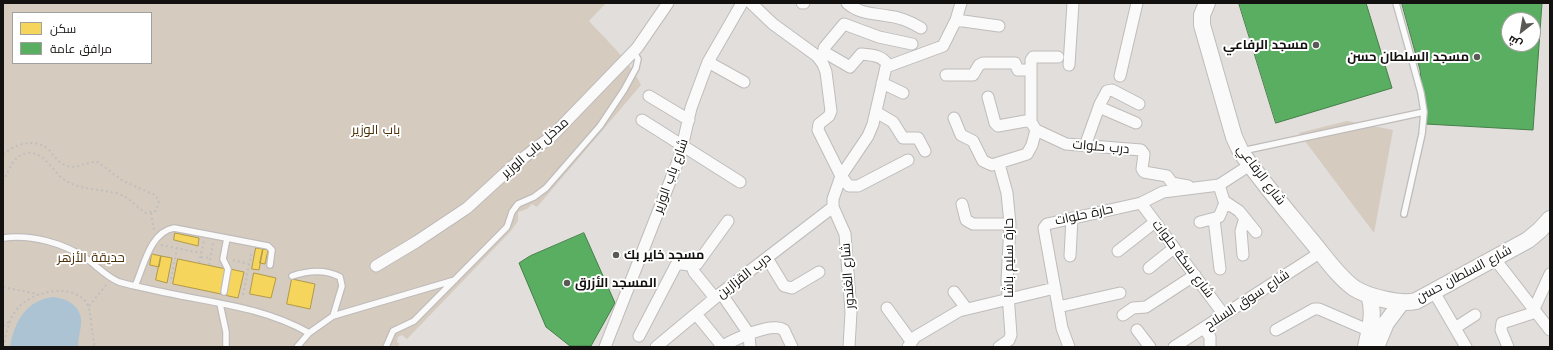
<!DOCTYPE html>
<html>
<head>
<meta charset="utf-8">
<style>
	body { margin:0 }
	#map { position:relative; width:1553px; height:350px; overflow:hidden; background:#e1dedb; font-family:"Work Sans",Cairo,sans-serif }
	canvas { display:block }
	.frame { position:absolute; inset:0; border:4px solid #12110f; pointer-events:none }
	.legend { position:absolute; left:12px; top:12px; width:140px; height:52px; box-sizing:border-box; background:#fff; border:1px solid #a0a09f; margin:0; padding:5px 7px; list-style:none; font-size:12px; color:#12110f }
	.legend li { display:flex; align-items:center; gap:8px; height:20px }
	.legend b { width:20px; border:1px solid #a0a09f }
	.north { position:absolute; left:1501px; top:12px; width:40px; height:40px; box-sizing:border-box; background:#fff; border:1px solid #a0a09f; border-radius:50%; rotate:211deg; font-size:11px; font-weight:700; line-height:16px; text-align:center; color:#12110f }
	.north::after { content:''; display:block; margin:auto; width:14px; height:18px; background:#5a5956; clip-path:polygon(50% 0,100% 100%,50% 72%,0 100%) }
</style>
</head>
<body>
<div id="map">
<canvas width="1553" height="350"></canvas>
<div class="frame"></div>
<ul class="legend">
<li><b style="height:11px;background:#f6d55c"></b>سكن</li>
<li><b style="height:11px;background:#5aae61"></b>مرافق عامة</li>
</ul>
<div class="north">ش</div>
</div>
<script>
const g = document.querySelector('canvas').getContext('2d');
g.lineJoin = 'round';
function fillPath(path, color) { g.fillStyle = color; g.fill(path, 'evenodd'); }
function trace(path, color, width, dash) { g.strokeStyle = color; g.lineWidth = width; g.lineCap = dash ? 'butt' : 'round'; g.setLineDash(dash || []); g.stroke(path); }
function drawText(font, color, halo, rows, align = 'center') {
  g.font = font + ' "Work Sans",Cairo,sans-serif'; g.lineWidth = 4; g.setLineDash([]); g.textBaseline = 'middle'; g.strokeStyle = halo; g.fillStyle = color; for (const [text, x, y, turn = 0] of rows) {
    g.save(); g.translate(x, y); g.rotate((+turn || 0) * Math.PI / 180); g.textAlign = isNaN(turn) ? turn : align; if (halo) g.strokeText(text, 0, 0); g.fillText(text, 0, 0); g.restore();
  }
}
fillPath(new Path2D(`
	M 3,3 L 606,3 L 589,21 C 607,41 630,61 641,85 L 537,207 L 532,204 L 527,209 L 518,212 L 518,221 L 510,232 L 407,339 L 402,335 L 398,337 L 397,342 L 400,344 L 397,347 L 3,347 ZM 13,13 L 151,13 L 151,63 L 13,63 Z
	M 1347,121 L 1393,130 L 1374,233 L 1299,133 Z`), '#d6cbbf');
fillPath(new Path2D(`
	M 52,297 C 68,298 83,307 81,325 C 80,332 78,339 78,347 L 10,347 C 14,322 26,301 52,297 Z`), '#acc3d4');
const homes = new Path2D(`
	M 175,233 L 199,238 L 198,246 L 174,240 Z
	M 256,248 L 263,249 L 259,270 L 252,269 Z
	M 263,249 L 268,250 L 265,264 L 260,263 Z
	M 152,254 L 161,256 L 159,267 L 150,265 Z
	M 161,256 L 172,258 L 167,283 L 156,280 Z
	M 178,259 L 226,269 L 221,294 L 173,284 Z
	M 230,269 L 244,272 L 238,298 L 224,295 Z
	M 254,273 L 276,278 L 271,298 L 250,294 Z
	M 292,279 L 315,284 L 310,309 L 287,304 Z`);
fillPath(homes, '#f6d55c');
trace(homes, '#b29a45', 1);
const public = new Path2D(`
	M 1239,3 L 1366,3 L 1392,88 L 1276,123 Z
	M 1402,3 L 1542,3 L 1533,130 L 1426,124 L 1420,70 ZM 1509,20 L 1533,20 L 1533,44 L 1509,44 Z
	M 584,233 L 615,303 L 591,346 L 570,346 L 546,327 L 519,263 L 530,256 Z`);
fillPath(public, '#5aae61');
trace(public, '#447f48', 1);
const service = new Path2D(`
	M 1396,3 L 1421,93 L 1424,112 L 1422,134 L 1404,214
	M 1242,151 L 1424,112
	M 3,238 C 31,234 64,243 87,259 C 98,267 107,277 119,282 C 129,285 139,287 149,289 C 202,302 261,305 309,333
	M 292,276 C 307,271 325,269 340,277 L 342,286 L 333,316
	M 135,286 C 144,266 150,232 174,228 L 268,246 L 272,250 L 270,265
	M 224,292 L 228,269 L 223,259 L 227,238
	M 220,304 L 226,332 L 226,347
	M 297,347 L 309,333 L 333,316 L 455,280
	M 386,347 L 393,331 L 414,321 L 507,227 L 512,212 L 518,204 L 534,197 L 546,188 L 600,126 L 624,90 L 636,68 L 638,59 L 634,52`);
const minor = new Path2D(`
	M 751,3 L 773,24 L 817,56 L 823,64 L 826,72 L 831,111 L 829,116 L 819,124 L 818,130 L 841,176 L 849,186 L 858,186 L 908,160
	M 802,3 L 804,3
	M 847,3 C 859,14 873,13 888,16 C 900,17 911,22 921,28
	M 956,20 L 999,26
	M 1058,57 L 1033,57 L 1031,60 L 1031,122 L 1036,130 L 1066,144 L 1141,150 L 1144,154 L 1142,169 L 1144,172 L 1167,176 L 1172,183 L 1188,186
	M 708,62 L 744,82
	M 888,65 C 882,55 871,55 861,54 L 850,67 L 824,52 L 824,48 L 844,24 L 879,37 L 912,44
	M 1069,65 L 1073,3
	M 946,75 L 973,75 L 979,65 L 983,63 L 1015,63 L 1018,70 L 1031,70
	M 1120,76 L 1137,3
	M 882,83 L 903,93
	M 649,96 L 689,120
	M 988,97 L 995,123 L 998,126 L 1031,120
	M 1099,107 L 1136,123
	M 876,112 L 893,122 L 903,138 L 918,138 L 925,151
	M 954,118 L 961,135 L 973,141 L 983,161 L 992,165 L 1027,154 L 1032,145 L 1036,130
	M 642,120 L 740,182
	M 1085,146 L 1100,104 L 1107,91 L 1112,90 L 1139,104
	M 999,164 L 1007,193 L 1010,224 L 1007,281 L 1011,335 L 1009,340 L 999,347
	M 1219,185 L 1224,201 L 1239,211 L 1256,232
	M 1141,203 L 1224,315
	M 962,204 L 966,220 L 973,224 L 1010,224
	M 1214,219 L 1220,269
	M 1200,222 L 1219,217 L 1225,203
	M 1118,251 L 1155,222
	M 1243,255 L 1241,231 L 1245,218
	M 1070,256 L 1072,218
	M 767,258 L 784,286 L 792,288 L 819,272
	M 1494,258 L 1550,330
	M 376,266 L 416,242 L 467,208 L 514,165 L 552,136 L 637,48 L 668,3
	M 692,266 L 694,272 L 715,298
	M 1149,268 L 1174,248
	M 954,292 L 966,308
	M 1434,292 L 1466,347
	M 721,293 L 749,334 L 750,347
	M 1058,307 L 1120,293
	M 887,308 L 911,341
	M 1534,309 L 1550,274
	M 696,314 L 722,346
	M 1123,315 L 1133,308 L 1146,307 L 1195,275
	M 1204,328 L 1210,337 L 1210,347
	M 1455,328 L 1475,315
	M 1137,330 L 1150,347
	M 1276,330 L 1314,309 L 1319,309 L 1370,331
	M 639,336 L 676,265 C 684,261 690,269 697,264 L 728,221
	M 605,347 L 680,156 L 691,108 L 708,62 L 742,3
	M 656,347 L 721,293 L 833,207
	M 721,347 C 733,340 772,321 784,330 L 792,347
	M 849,347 L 851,312 L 845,234 L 833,207 L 833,199 L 841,176 L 868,136 L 873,124 L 886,67 L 943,46 L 956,20 L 961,3
	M 908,347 L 915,337 L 959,311 L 1055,288
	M 1069,347 L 1062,328 L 1044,228 L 1047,224 L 1141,203 L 1163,192 L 1219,185 L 1250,165
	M 1174,347 L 1321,252
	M 1508,347 L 1501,330 L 1502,323 L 1536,312`);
const secondary = new Path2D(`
	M 1207,3 L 1202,15 L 1202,25 L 1234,137 L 1241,152 C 1262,182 1286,210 1309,238 C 1323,254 1337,276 1354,288 C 1368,297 1400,305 1416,301 L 1528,240 L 1540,230 L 1550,219
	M 1366,347 C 1370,328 1375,313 1369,295
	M 1376,347 L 1386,323 L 1401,303`);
trace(service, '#bfbcbb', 8);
trace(minor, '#bfbcbb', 13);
trace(secondary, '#bfbcbb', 18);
trace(new Path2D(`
	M 3,154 C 16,144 35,137 49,150 C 55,156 58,163 67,166 C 78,169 87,161 98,162 L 123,181 L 155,195 L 159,201 L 156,211 L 146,213 C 136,207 130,198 119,194 C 99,188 81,191 63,179 C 53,171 43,151 28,153 C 12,155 10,170 3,181
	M 151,213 L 154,230
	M 161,245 L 201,253
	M 201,257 L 211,258
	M 233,260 L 249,264
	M 199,263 L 204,241
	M 209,265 L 213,243
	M 171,279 L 177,249
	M 3,287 L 38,294
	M 243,295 L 252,251
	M 89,306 L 107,284
	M 3,326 L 9,322
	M 4,347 C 6,334 8,320 17,309 C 30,292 71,282 86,302 C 92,309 91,335 95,347`), '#c0bfbe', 2, [2, 3]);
trace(service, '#fafafa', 5.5);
trace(minor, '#fafafa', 11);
trace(secondary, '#fafafa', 16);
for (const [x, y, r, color] of [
	[1316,45,4,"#5a5956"],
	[1477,57,4,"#5a5956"],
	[616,255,4,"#5a5956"],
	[567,283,4,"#5a5956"]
]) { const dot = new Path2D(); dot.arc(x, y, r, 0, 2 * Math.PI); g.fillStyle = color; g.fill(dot); trace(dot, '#fff', 1.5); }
drawText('bold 13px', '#12110f', '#fff', [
	["مسجد الرفاعي",1308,45],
	["مسجد السلطان حسن",1469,57],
	["مسجد خاير بك",624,255,"left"],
	["المسجد الأزرق",575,283,"left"]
], 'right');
drawText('13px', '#4b3008', '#fff', [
	["باب الوزير",376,130],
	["حديقة الأزهر",91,258]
]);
drawText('13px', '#12110f', '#fff', [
	["درب حلوات",1101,147,5],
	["مدخل باب الوزير",535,148,-41],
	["شارع الرفاعي",1261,175,53],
	["شارع باب الوزير",671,176,-70],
	["حارة حلوات",1084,215,-12],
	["حارة سليم باشا",1009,258,-90],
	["شارع سكة حلوات",1183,259,53],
	["شارع السلطان حسن",1464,274,-28],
	["درب القزازين",744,276,-38],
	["شارع الغندور",848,276,-94],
	["شارع سوق السلاح",1247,300,-33]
]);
</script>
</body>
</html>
